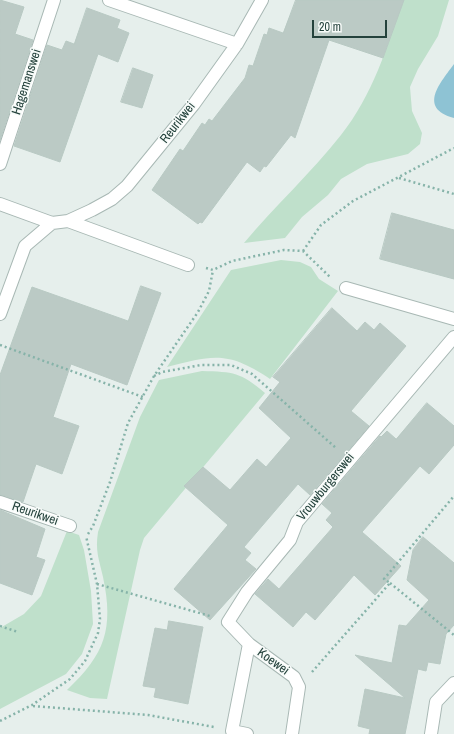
<!DOCTYPE html>
<html>
<head>
<meta charset="utf-8">
<style>
	body { margin:0 }
	#map { position:relative; width:454px; height:734px; overflow:hidden; background:#e6efec; font-family:"Archivo Narrow",sans-serif }
	canvas { display:block }
	.scale { position:absolute; left:312px; top:20px; width:75px; height:18px; box-sizing:border-box; border:2px solid #24423c; border-top:0; padding-left:5px; font-size:12px; line-height:14px; white-space:nowrap; color:#24423c; -webkit-text-stroke:3px #f7fbf9; paint-order:stroke }
</style>
</head>
<body>
<div id="map">
<canvas width="454" height="734"></canvas>
<div class="scale">20 m</div>
</div>
<script>
const g = document.querySelector('canvas').getContext('2d');
g.lineJoin = 'round';
function fillPath(path, color) { g.fillStyle = color; g.fill(path, 'evenodd'); }
function trace(path, color, width, dash) { g.strokeStyle = color; g.lineWidth = width; g.lineCap = dash ? 'butt' : 'round'; g.setLineDash(dash || []); g.stroke(path); }
function drawText(font, color, halo, rows, align = 'center') {
  g.font = font + ' "Archivo Narrow",sans-serif'; g.lineWidth = 3; g.setLineDash([]); g.textBaseline = 'middle'; g.strokeStyle = halo; g.fillStyle = color; for (const [text, x, y, turn = 0] of rows) {
    g.save(); g.translate(x, y); g.rotate((+turn || 0) * Math.PI / 180); g.textAlign = isNaN(turn) ? turn : align; if (halo) g.strokeText(text, 0, 0); g.fillText(text, 0, 0); g.restore();
  }
}
fillPath(new Path2D(`
	M 402,0 L 449,0 L 438,36 L 418,69 L 410,87 L 412,111 L 422,133 L 420,144 L 408,154 L 367,164 L 341,179 L 328,195 L 302,217 L 285,238 L 244,243 C 275,206 311,173 341,135 C 372,96 388,47 402,0 Z
	M 281,260 L 300,262 L 311,267 L 319,279 L 338,291 L 270,379 C 228,351 214,355 167,367 L 231,270 Z
	M 202,371 C 234,372 240,372 265,393 L 144,538 L 140,550 L 107,699 L 90,698 L 67,690 C 105,654 114,629 103,577 C 99,559 95,551 98,532 L 140,417 L 159,380 Z
	M 67,531 L 79,535 L 84,550 L 91,591 L 93,624 L 82,654 L 66,674 L 0,709 L 0,628 L 24,614 L 41,596 Z`), '#bfe0cb');
fillPath(new Path2D(`
	M 454,64 L 454,118 C 417,108 441,82 454,64 Z`), '#8ec3d4');
const building = new Path2D(`
	M 0,0 L 24,7 L 15,34 L 33,40 L 0,140 Z
	M 296,0 L 404,0 L 383,58 L 329,40 L 295,138 L 291,135 L 266,167 L 264,166 L 260,172 L 247,162 L 202,223 L 200,222 L 198,224 L 152,190 L 180,149 L 183,151 L 202,123 L 205,125 L 209,119 L 212,121 L 245,78 L 249,65 L 253,66 L 264,34 L 267,35 L 269,28 L 283,33 Z
	M 87,8 L 120,20 L 117,28 L 129,33 L 118,62 L 98,54 L 60,162 L 14,146 L 47,45 L 62,50 L 66,41 L 74,44 Z
	M 133,68 L 153,75 L 142,108 L 121,102 Z
	M 392,213 L 454,230 L 454,279 L 380,259 Z
	M 141,286 L 161,293 L 127,385 L 71,364 L 53,417 L 79,426 L 62,474 L 36,464 L 23,502 L 0,495 L 0,375 L 32,287 L 128,321 Z
	M 332,308 L 357,331 L 365,322 L 374,330 L 380,323 L 406,346 L 351,411 L 369,426 L 310,495 L 298,484 L 244,547 L 251,553 L 245,560 L 256,569 L 210,620 L 174,589 L 228,525 L 184,486 L 203,467 L 230,490 L 257,459 L 266,467 L 291,438 L 259,408 L 280,382 L 273,377 Z
	M 427,403 L 454,426 L 454,445 L 429,474 L 420,466 L 362,532 L 401,566 L 375,595 L 354,575 L 315,620 L 306,612 L 293,627 L 255,594 L 268,579 L 279,589 L 333,527 L 326,520 L 332,513 L 322,504 L 380,436 L 381,437 L 387,431 L 396,439 Z
	M 0,510 L 45,529 L 36,557 L 45,560 L 32,595 L 0,583 Z
	M 423,537 L 454,563 L 454,625 L 446,634 L 440,664 L 428,662 L 426,671 L 418,669 L 405,734 L 369,734 L 370,729 L 358,726 L 365,689 L 405,698 L 355,655 L 392,663 L 399,625 L 406,626 L 429,600 L 407,580 L 413,550 Z
	M 169,621 L 203,627 L 188,704 L 154,697 L 156,688 L 143,686 L 155,628 L 167,630 Z`);
fillPath(building, '#bbcac5');
trace(building, '#b8c9c3', 1);
const street = new Path2D(`
	M 109,0 L 237,44
	M 0,164 L 54,0
	M 0,204 L 52,223
	M 68,221 L 188,265
	M 346,288 L 454,319
	M 0,314 L 25,246 L 52,223 L 68,221 L 92,210 L 112,199 L 127,186 L 194,104 L 237,44 L 262,0
	M 0,502 L 70,526
	M 249,644 L 228,622 L 247,592 L 290,540 L 297,522 L 454,337
	M 247,734 L 232,731 L 249,644 L 294,677 L 299,687 L 292,734
	M 431,734 L 436,702 L 454,683`);
trace(street, '#a8b8b4', 14);
trace(new Path2D(`
	M 399,178 L 454,194
	M 303,251 L 321,225 L 353,201 L 454,148
	M 206,268 L 213,270 L 232,261 L 284,250 L 303,251 L 331,278
	M 0,345 L 143,397
	M 154,376 L 162,372 L 201,365 L 231,365 L 252,374 L 336,448
	M 88,534 L 93,526 L 110,482 L 128,423 L 154,376 L 198,312 L 209,291 L 213,270
	M 390,583 L 454,635
	M 97,584 L 210,616
	M 0,626 L 18,632
	M 312,672 L 390,583 L 384,579 L 454,496
	M 33,706 L 148,715 L 214,727
	M 0,721 L 32,705 L 70,679 L 85,661 L 98,633 L 100,619 L 97,584 L 86,536`), '#86b3a9', 2.5, [2, 3]);
trace(street, '#fff', 12);
drawText('13px', '#24423c', '#f7fbf9', [
	["Hagemanswei",27,82,-72],
	["Reurikwei",178,123,-52],
	["Vrouwburgerswei",326,487,-51],
	["Reurikwei",35,514,19],
	["Koewei",273,662,36]
]);
</script>
</body>
</html>
